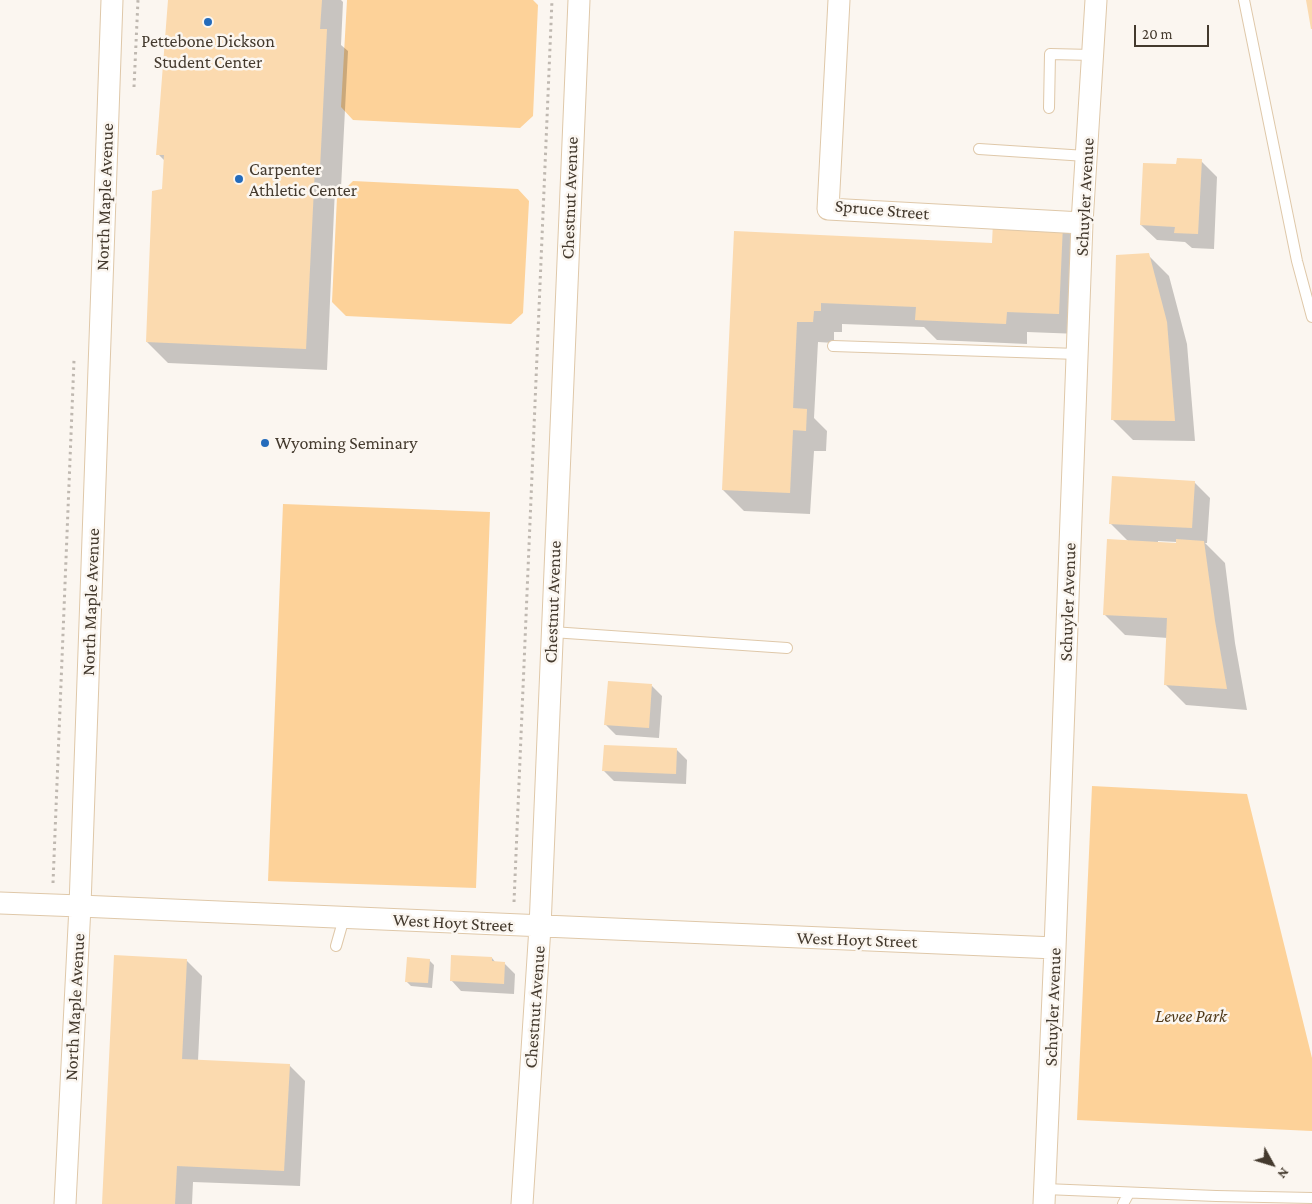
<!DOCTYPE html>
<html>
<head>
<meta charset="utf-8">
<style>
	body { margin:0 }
	#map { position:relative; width:1312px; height:1204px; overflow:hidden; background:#fbf6f0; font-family:"Crimson Pro",serif }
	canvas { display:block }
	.north { position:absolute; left:1247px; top:1139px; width:50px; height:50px; -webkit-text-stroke:4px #fbf6f0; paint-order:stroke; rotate:129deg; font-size:14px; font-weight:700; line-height:20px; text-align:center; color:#443a2e }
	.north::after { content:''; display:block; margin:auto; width:18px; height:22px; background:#443a2e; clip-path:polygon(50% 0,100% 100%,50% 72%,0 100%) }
	.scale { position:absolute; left:1134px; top:25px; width:75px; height:22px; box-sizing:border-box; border:2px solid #443a2e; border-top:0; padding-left:6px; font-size:15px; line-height:18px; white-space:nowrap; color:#443a2e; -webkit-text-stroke:4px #fbf6f0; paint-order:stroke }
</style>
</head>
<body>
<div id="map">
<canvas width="1312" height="1204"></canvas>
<div class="north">N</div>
<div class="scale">20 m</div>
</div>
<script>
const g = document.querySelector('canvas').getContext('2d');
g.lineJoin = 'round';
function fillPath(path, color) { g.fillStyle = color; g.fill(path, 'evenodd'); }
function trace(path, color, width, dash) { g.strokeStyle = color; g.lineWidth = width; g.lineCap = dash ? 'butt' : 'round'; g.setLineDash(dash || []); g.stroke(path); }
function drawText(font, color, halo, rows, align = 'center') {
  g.font = font + ' "Crimson Pro",serif'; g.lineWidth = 5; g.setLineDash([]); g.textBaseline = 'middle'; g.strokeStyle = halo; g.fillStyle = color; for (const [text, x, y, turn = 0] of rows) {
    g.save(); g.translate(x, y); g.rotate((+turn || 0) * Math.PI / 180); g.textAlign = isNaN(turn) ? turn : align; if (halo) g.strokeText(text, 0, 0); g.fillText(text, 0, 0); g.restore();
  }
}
fillPath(new Path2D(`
	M 347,0 L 533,0 L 538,5 L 533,116 L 520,128 L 353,120 L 341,107 Z
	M 353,181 L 518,189 L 529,201 L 523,313 L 511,324 L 346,316 L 332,302 L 337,197 Z
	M 283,504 L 490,512 L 476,888 L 268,881 Z
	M 1092,786 L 1247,794 L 1312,1058 L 1312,1131 L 1077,1120 Z`), '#fdd299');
fillPath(new Path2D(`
	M 169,0 L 341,0 L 343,2 L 341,45 L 348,51 L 341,188 L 335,188 L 327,370 L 168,363 L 147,342 L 164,190 L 165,161 L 158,154 Z
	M 1201,161 L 1217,177 L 1214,249 L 1192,248 L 1185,242 L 1157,240 L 1141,225 L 1178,166 Z
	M 1062,226 L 1083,247 L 1079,334 L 1027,332 L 1027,344 L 937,340 L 924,327 L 842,324 L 842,332 L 834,332 L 834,343 L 818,342 L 814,418 L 827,431 L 826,451 L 814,451 L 810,514 L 744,511 L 723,490 L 735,232 L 993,244 Z
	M 1148,255 L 1169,276 L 1187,344 L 1195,441 L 1133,440 L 1112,419 Z
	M 1194,482 L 1210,498 L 1207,543 L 1205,543 L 1225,563 L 1235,643 L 1247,710 L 1186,705 L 1165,684 L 1168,638 L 1125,635 L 1104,614 L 1128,541 L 1110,523 ZM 1158,541 L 1177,542 L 1177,544 L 1158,543 Z
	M 609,682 L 652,686 L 662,696 L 659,738 L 616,735 L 606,725 Z
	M 676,749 L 687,760 L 686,784 L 614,781 L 604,771 Z
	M 492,958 L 496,963 L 504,963 L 515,974 L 514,994 L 461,991 L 451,980 Z
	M 186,960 L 202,976 L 198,1061 L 289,1065 L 305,1081 L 300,1186 L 193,1182 L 192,1204 L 103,1204 Z
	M 429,960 L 434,965 L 432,988 L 411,986 L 406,981 Z`), '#0003');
fillPath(new Path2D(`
	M 168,0 L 322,0 L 320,29 L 327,29 L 320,168 L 315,167 L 306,349 L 146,342 L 152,191 L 162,189 L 164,155 L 156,155 Z
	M 1306,0 L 1312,0 L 1312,29 L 1311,29 Z
	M 1177,158 L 1202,159 L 1198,234 L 1174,233 L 1175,227 L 1140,225 L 1143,163 L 1176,164 Z
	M 993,222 L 1063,224 L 1059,314 L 1007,312 L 1006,324 L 915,320 L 916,307 L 821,303 L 821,311 L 814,311 L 813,322 L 797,322 L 793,408 L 807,409 L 806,431 L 793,430 L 790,493 L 722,490 L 734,231 L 992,243 Z
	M 1149,253 L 1167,322 L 1175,421 L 1111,420 L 1116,255 Z
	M 1112,476 L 1195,481 L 1192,528 L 1109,524 Z
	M 1107,539 L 1176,543 L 1176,539 L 1204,541 L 1215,621 L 1227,689 L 1164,685 L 1167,618 L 1103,615 Z
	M 608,681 L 652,684 L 649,728 L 604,725 Z
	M 604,745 L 677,748 L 676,774 L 602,771 Z
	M 114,955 L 187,959 L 182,1059 L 290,1064 L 284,1171 L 177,1166 L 175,1204 L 102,1204 Z
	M 451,955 L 492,957 L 492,961 L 505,962 L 504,984 L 450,981 Z
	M 407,957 L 430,959 L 428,983 L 405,982 Z`), '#fbdaaf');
const lane = new Path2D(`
	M 1244,0 L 1297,261 L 1312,317
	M 1049,108 L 1050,54 L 1092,55
	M 979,149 L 1086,156
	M 833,346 L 1078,354
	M 552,632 L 787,648
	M 336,946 L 344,918
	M 1045,1189 L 1216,1196 L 1312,1198
	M 1123,1204 L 1129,1193`);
const street = new Path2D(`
	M 839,0 L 828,209 L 1082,223
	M 0,903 L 80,906 L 1055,948
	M 65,1204 L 80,906 L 112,0
	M 522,1204 L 540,927 L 579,0
	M 1044,1204 L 1055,948 L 1082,223 L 1096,0`);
trace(lane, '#dfc8a9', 12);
trace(street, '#dfc8a9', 23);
trace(new Path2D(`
	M 134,87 L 138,0
	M 53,883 L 74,360
	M 514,902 L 552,0`), '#bfb8b0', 3, [2.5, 4]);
trace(lane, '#fff', 10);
trace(street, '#fff', 21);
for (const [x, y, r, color] of [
	[208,22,5,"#246bbb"],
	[239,179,5,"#246bbb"],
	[265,443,5,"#246bbb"]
]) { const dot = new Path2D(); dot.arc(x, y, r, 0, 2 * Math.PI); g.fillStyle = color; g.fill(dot); trace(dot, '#fbf6f0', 2); }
drawText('18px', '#443a2e', '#fbf6f0', [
	["Pettebone Dickson",208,41,"center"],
	["Student Center",208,62,"center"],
	["Carpenter",249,169],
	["Athletic Center",249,190],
	["Wyoming Seminary",275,443]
], 'left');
drawText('18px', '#443a2e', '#fbf6f0', [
	["North Maple Avenue",105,197,-88],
	["Schuyler Avenue",1085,197,-87],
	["Chestnut Avenue",570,198,-88],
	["Spruce Street",882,210,5],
	["North Maple Avenue",91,602,-88],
	["Chestnut Avenue",553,602,-88],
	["Schuyler Avenue",1068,602,-88],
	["West Hoyt Street",453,923,3],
	["West Hoyt Street",857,940,2],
	["North Maple Avenue",75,1007,-87],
	["Chestnut Avenue",535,1007,-86],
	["Schuyler Avenue",1053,1007,-88]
]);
drawText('italic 18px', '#503a1a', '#fbf6f0', [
	["Levee Park",1191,1016]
]);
</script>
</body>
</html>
